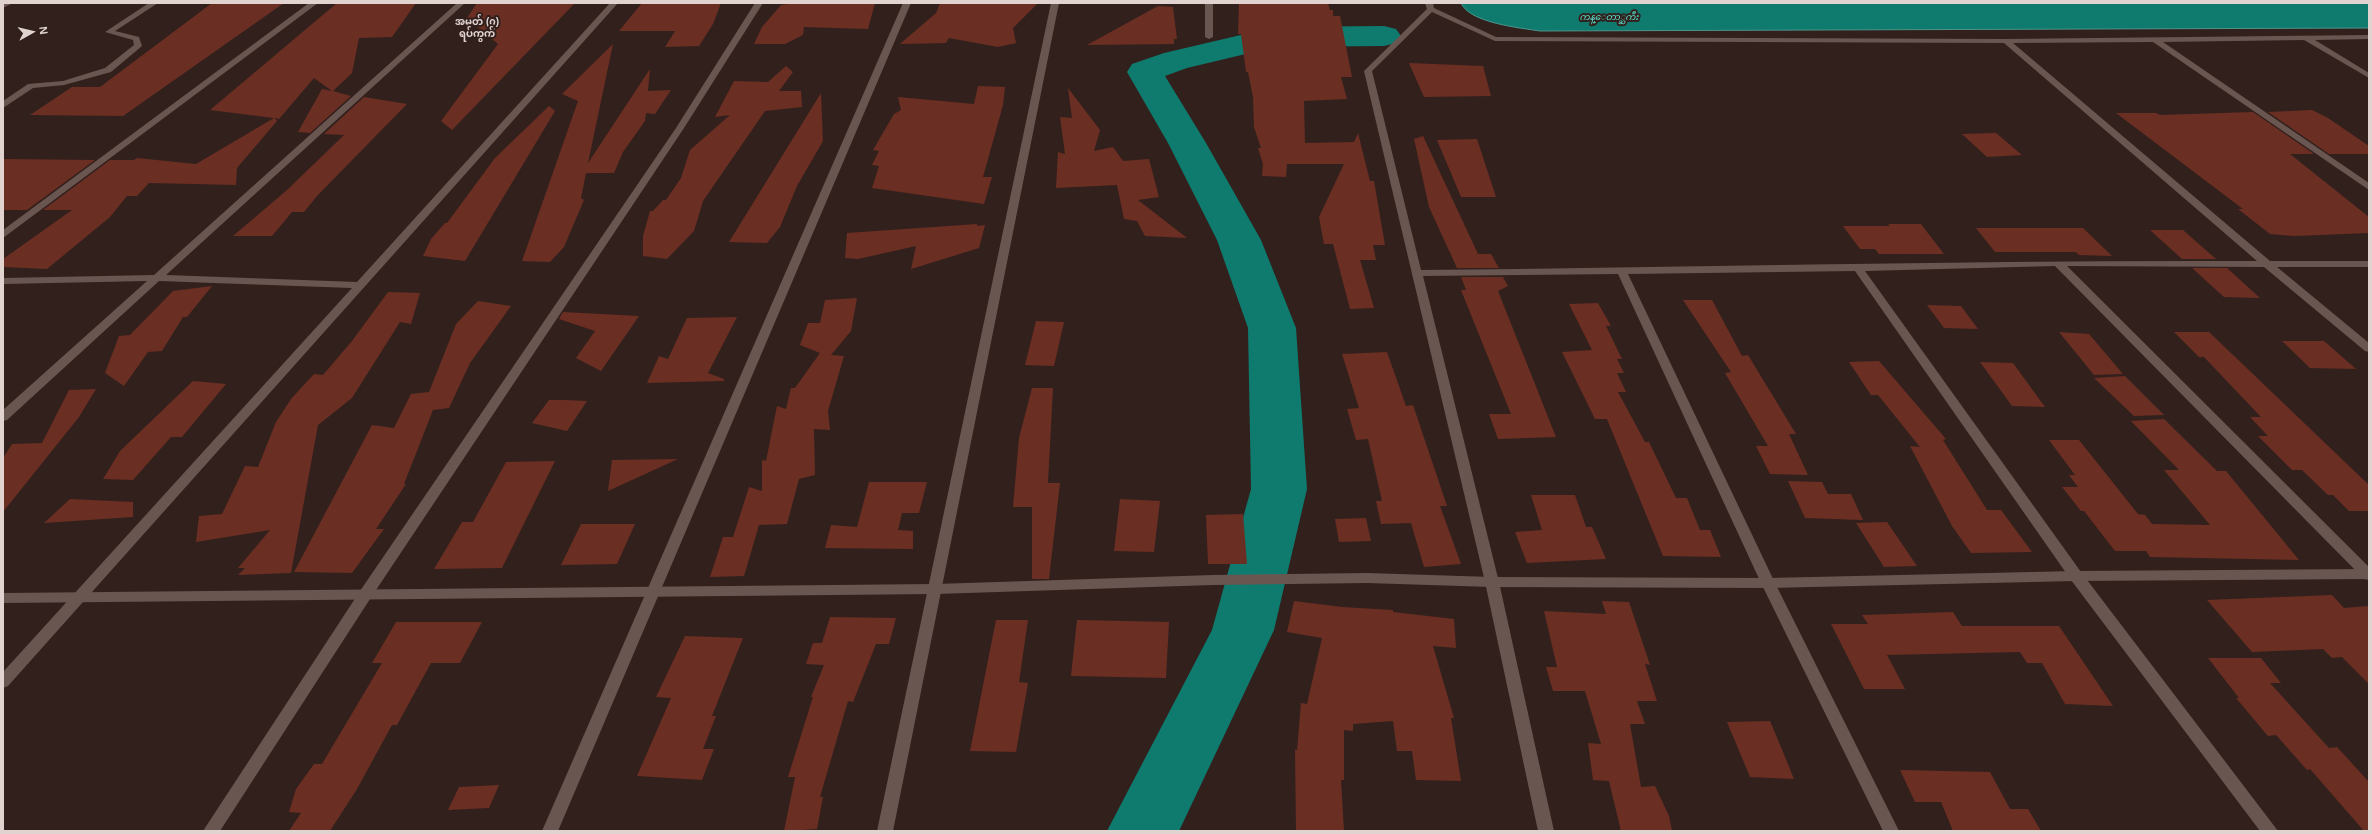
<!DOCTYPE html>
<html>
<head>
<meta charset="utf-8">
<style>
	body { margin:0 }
	#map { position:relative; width:2372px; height:834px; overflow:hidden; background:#32201d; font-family:Arial,sans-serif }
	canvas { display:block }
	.frame { position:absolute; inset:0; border:4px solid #e0d3d0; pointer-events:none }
	.north { position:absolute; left:12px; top:12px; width:40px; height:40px; -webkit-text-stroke:3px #32201d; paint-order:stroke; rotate:82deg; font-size:11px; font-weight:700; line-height:16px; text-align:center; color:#e0d3d0 }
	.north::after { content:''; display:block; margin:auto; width:14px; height:18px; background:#e0d3d0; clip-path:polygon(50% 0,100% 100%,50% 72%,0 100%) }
</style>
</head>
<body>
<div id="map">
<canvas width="2372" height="834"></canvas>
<div class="frame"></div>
<div class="north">N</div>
</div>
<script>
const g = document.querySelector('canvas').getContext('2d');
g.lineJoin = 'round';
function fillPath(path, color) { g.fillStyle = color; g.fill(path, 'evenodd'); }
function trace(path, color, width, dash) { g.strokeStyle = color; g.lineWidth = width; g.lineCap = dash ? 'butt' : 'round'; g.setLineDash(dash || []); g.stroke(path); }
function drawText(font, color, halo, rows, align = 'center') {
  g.font = font + ' Arial,"Noto Sans Myanmar",sans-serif'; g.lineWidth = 4; g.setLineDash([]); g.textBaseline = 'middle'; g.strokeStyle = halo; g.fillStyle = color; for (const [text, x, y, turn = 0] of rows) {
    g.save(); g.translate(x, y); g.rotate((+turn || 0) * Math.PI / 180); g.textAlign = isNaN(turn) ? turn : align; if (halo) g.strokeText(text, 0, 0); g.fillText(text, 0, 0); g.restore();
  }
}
const water = new Path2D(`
	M 1461,3 L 2369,3 L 2369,28 L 1540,31 C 1521,28 1469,23 1461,3 Z`);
fillPath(water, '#0e7b6e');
trace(water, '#4d958b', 1);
fillPath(new Path2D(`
	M 1384,26 L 1396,29 L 1401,36 L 1396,43 L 1384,46 L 1275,47 L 1187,68 L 1165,76 L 1206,143 L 1261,240 L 1296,328 L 1307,489 L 1274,630 L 1179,831 L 1107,831 L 1212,630 L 1251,489 L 1248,328 L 1217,240 L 1168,143 L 1127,72 L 1132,64 L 1164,53 L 1275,27 Z`), '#0e7b6e');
fillPath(new Path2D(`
	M 212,3 L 284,3 L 123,116 L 30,115 L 72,87 L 100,87 Z
	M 337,3 L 416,3 L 392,37 L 359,38 L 352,73 L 333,91 L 351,96 L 310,133 L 298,132 L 322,89 L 332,91 L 314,78 L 279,119 L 275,118 L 277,121 L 237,168 L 236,185 L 149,183 L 137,196 L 127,196 L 110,217 L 47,269 L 3,267 L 3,259 L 72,210 L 43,210 L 110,160 L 134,160 L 137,158 L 196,164 L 274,118 L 210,110 Z
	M 477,3 L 575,3 L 452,130 L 441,121 L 498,44 L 467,18 Z
	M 642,3 L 721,3 L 713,24 L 699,46 L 665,47 L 675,31 L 619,31 Z
	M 796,3 L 875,3 L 868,29 L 804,27 L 803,35 L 785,44 L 754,44 L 762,27 L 781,5 Z
	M 940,3 L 1038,3 L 1013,28 L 1016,43 L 998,47 L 949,38 L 946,43 L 900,44 L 936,13 Z
	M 1239,3 L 1328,3 L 1330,10 L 1333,10 L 1333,16 L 1340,16 L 1352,77 L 1341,77 L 1347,99 L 1304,101 L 1305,143 L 1354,142 L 1358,133 L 1370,181 L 1374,181 L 1385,245 L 1373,245 L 1376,260 L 1360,260 L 1374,308 L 1350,309 L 1333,244 L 1324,244 L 1319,217 L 1344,164 L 1287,164 L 1286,177 L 1262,176 L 1263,164 L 1258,148 L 1261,148 L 1254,127 L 1253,97 L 1248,72 L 1246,72 L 1241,34 L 1238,34 Z
	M 1158,6 L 1173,7 L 1177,39 L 1174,39 L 1174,44 L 1087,45 Z
	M 613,44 L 588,163 L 650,69 L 648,91 L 671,90 L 655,114 L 646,113 L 645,121 L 623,152 L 614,173 L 586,173 L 581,198 L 584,200 L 564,247 L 550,262 L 522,261 L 578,101 L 562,94 Z
	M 1409,63 L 1483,66 L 1491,96 L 1424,97 Z
	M 786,66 L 793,72 L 779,91 L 801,91 L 802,107 L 765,111 L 703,201 L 694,231 L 667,259 L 643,256 L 643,236 L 650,211 L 653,211 L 663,200 L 666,200 L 681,178 L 690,150 L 730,115 L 715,117 L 734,81 L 768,82 Z
	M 978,86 L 1005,87 L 1003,105 L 983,177 L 992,177 L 984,204 L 872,188 L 879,166 L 872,165 L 879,151 L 873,150 L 894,114 L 901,110 L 898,97 L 974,104 Z
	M 1068,88 L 1100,130 L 1094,151 L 1113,147 L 1123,161 L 1149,159 L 1159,197 L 1138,200 L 1187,238 L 1145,236 L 1137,221 L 1124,219 L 1117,185 L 1056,188 L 1058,152 L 1065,154 L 1060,117 L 1072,118 Z
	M 821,93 L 823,141 L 797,186 L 780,227 L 767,243 L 729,242 Z
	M 364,97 L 407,104 L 317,196 L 304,212 L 292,212 L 272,236 L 233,236 L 287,190 L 344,135 L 324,134 Z
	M 549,106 L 555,111 L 465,261 L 423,256 L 431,239 L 445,223 L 447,223 L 495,158 Z
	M 2312,110 L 2328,118 L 2369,146 L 2369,154 L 2329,154 L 2268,112 Z
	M 2253,112 L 2314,154 L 2290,154 L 2369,217 L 2369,233 L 2294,236 L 2270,234 L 2238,209 L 2243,209 L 2116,113 L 2156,113 L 2160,115 Z
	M 1996,133 L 2022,155 L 1987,157 L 1962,134 Z
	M 1423,136 L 1478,254 L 1491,254 L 1499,268 L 1457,268 L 1429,207 L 1414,139 Z
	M 1477,139 L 1496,197 L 1461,197 L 1437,140 Z
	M 3,159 L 95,160 L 27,210 L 3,210 Z
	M 977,224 L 977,226 L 985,225 L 979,248 L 911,269 L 916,246 L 858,259 L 845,258 L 847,233 Z
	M 1888,224 L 1921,224 L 1944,254 L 1879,254 L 1875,249 L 1860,249 L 1843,226 L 1890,226 Z
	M 1976,228 L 2083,228 L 2112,256 L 2079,255 L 2076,252 L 1995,252 Z
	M 2150,230 L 2183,230 L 2216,259 L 2182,259 Z
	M 2192,268 L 2227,268 L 2260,298 L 2224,297 Z
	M 1461,277 L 1503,277 L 1508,286 L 1498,291 L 1556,437 L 1498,439 L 1489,414 L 1511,414 L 1461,290 L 1466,290 Z
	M 212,286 L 187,317 L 183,317 L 162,351 L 148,352 L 124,386 L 105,373 L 119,336 L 130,335 L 173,291 Z
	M 388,292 L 420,293 L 411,324 L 400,322 L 352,398 L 318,425 L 291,573 L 238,575 L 245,568 L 238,568 L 270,530 L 196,542 L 199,516 L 222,514 L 245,466 L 258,467 L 276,422 L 291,399 L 314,374 L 323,375 L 352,341 Z
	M 857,298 L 851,331 L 831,355 L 844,356 L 828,411 L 830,430 L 814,429 L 815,475 L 799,479 L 787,524 L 759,525 L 744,576 L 710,577 L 723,537 L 733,537 L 749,487 L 762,491 L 762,460 L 766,461 L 777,406 L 786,409 L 791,388 L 795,388 L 820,353 L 800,345 L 808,323 L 820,323 L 825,300 Z
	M 1683,300 L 1712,300 L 1742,356 L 1748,355 L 1796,434 L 1789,434 L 1808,475 L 1770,474 L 1756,446 L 1768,446 L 1725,373 L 1731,372 Z
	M 478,301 L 511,306 L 470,363 L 449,408 L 433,410 L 404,484 L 406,484 L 376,529 L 384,529 L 352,573 L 294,572 L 372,425 L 394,428 L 411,394 L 429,392 L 456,324 Z
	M 1598,303 L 1611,326 L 1606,326 L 1622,359 L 1617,359 L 1624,373 L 1617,373 L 1626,392 L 1618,392 L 1645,442 L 1649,442 L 1676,498 L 1687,498 L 1700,530 L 1710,530 L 1721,557 L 1663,556 L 1607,419 L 1595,419 L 1562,352 L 1592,350 L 1569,304 Z
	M 1927,305 L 1961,306 L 1978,329 L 1944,328 Z
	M 563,312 L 639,316 L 601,371 L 576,358 L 595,331 L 559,319 Z
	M 737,317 L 708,373 L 724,379 L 724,381 L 647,383 L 659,356 L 668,359 L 687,318 Z
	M 1036,321 L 1064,322 L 1054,366 L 1025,365 Z
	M 2059,332 L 2089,334 L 2123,374 L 2094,375 Z
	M 2174,332 L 2209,332 L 2369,485 L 2369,511 L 2349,511 L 2333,495 L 2328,495 L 2302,470 L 2292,470 L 2258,436 L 2268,436 L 2250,417 L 2261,417 L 2204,357 L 2199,357 Z
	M 2282,341 L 2324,341 L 2356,369 L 2310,368 Z
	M 1387,352 L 1406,406 L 1413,405 L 1447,506 L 1440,506 L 1461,564 L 1424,567 L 1411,523 L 1381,524 L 1376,501 L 1382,501 L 1368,439 L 1356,440 L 1347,409 L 1359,408 L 1342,354 Z
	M 1879,361 L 1946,439 L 1943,440 L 1987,510 L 2001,510 L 2032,552 L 1971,553 L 1952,526 L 1910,446 L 1920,447 L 1878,395 L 1871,395 L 1849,362 Z
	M 1980,362 L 2013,363 L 2045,407 L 2012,406 Z
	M 2125,376 L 2164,415 L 2134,416 L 2094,378 Z
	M 193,381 L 226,384 L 182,437 L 171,437 L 133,480 L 103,479 L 120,451 Z
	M 1032,388 L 1053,388 L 1048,483 L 1060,483 L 1049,579 L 1032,579 L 1032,507 L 1013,507 L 1019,438 Z
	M 96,389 L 79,417 L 3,512 L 3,458 L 12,444 L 42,443 L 69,390 Z
	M 549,400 L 563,400 L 587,401 L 567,431 L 532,423 Z
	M 2164,419 L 2217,471 L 2226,471 L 2299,560 L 2150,557 L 2146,551 L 2115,551 L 2084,511 L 2081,511 L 2062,487 L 2078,487 L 2069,475 L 2075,475 L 2049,440 L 2079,440 L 2138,514 L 2145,515 L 2152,524 L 2210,525 L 2164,470 L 2179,470 L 2131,421 Z
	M 678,459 L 608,491 L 612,460 Z
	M 555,461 L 502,568 L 434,569 L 462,522 L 473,522 L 506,462 Z
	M 1788,481 L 1822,482 L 1828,494 L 1851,494 L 1863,520 L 1805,518 Z
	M 869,482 L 927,482 L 919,513 L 902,513 L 898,530 L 913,531 L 913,549 L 825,548 L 831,525 L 857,527 Z
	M 1531,495 L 1575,495 L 1586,527 L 1592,527 L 1606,559 L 1527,563 L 1515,532 L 1542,530 Z
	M 70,499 L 133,502 L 133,517 L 44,523 Z
	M 1120,499 L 1160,501 L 1154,552 L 1114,551 Z
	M 1243,514 L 1247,564 L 1208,564 L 1206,515 Z
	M 1366,518 L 1371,541 L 1339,542 L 1335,519 Z
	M 1887,522 L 1917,566 L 1884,567 L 1856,523 Z
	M 581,524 L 635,524 L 617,564 L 561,565 Z
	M 2332,595 L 2344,608 L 2369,606 L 2369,684 L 2342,657 L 2332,658 L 2323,649 L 2252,652 L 2207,600 Z
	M 1294,601 L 1342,607 L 1393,610 L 1393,612 L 1454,619 L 1456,648 L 1433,646 L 1454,718 L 1451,718 L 1461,781 L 1416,780 L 1412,751 L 1397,751 L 1393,721 L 1353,724 L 1353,731 L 1344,730 L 1344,780 L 1341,780 L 1344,831 L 1296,831 L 1295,750 L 1297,750 L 1301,703 L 1307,704 L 1322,638 L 1287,632 Z
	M 1602,601 L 1629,602 L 1650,665 L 1645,664 L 1657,701 L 1637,701 L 1645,724 L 1630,724 L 1641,787 L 1655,786 L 1669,816 L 1672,831 L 1621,831 L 1609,781 L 1593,780 L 1588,743 L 1601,744 L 1585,691 L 1553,691 L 1546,667 L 1557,667 L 1544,611 L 1606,614 Z
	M 1953,612 L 1962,626 L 2059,626 L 2113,706 L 2065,704 L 2042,663 L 2027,663 L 2020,652 L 1887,655 L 1905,689 L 1864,689 L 1831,624 L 1868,624 L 1862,615 Z
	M 830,617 L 896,618 L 889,644 L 876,644 L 853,702 L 848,701 L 820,797 L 823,797 L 817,829 L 784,831 L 795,777 L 788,777 L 813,697 L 811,697 L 824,665 L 806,664 L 813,643 L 822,643 Z
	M 996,620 L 1028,620 L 1019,682 L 1028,683 L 1016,752 L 970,751 Z
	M 1077,620 L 1169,622 L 1166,678 L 1071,676 Z
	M 396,622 L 482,622 L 460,663 L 431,663 L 397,725 L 392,725 L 357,789 L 330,831 L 289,831 L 301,813 L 289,812 L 296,789 L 314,764 L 322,764 L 382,663 L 372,663 Z
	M 685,636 L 743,638 L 712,716 L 716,716 L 703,749 L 714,749 L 702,780 L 637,776 L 671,698 L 656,697 Z
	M 2208,658 L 2261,658 L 2281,683 L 2270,683 L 2329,748 L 2337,747 L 2369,782 L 2369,831 L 2364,831 L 2310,769 L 2307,770 L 2276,735 L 2268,736 L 2236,698 L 2239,698 Z
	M 1770,721 L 1783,752 L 1794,779 L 1750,777 L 1727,722 Z
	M 1900,770 L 1990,772 L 2010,809 L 2028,809 L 2041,831 L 1953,831 L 1941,802 L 1915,802 Z
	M 499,785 L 489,808 L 448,810 L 459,787 Z`), '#6b2e22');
fillPath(new Path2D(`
	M 149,3 L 158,3 L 115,31 L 139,37 L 142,46 L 111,72 L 64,85 L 33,88 L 3,108 L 3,101 L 28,84 L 63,81 L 105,68 L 134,45 L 133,40 L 105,32 Z
	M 309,3 L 318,3 L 3,238 L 3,230 Z
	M 457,3 L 465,3 L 166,275 L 357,282 L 610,3 L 618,3 L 8,686 L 3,688 L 3,672 L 352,288 L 159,281 L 7,420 L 3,421 L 3,410 L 147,281 L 3,284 L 3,278 L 154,275 Z
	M 755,3 L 763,3 L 684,128 L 370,599 L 220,831 L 203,831 L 360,591 L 676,128 Z
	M 903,3 L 911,3 L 558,831 L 542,831 Z
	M 1051,3 L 1059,3 L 893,831 L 877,831 Z
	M 1205,3 L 1213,3 L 1213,37 L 1209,39 L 1205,37 Z
	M 1425,3 L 1433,3 L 1434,8 L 1496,37 L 2006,39 L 2369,35 L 2369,39 L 2315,40 L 2369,73 L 2369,78 L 2304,40 L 2163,42 L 2369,183 L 2369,190 L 2153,42 L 2013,43 L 2270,261 L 2369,261 L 2369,267 L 2277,267 L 2369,343 L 2369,352 L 2365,351 L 2264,267 L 2067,266 L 2369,567 L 2369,580 L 2364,579 L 2055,266 L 1865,271 L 2081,572 L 2278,831 L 2260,831 L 2071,580 L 1855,271 L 1628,274 L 1775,583 L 1899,831 L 1883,831 L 1761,583 L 1618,274 L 1423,276 L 1499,582 L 1554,831 L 1538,831 L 1485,582 L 1364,71 L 1427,9 ZM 1432,12 L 1495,41 L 2004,43 L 2257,261 C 1979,260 1700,267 1421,270 L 1372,71 Z`), '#6a5651');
fillPath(new Path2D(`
	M 3,3 L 13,3 L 3,8 Z
	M 2369,569 L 2369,579 L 2076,581 L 1768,588 L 1492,587 L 1367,583 L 1213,585 L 936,594 L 3,603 L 3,593 L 936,584 L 1213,575 L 1367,573 L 1492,577 L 1768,578 L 2076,571 Z`), '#6a5651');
drawText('italic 9px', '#5be2cf', '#32201d', [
	["ကန္ေတာ္ႀကီး",1609,17]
]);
drawText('bold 10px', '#e0d3d0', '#32201d', [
	["အမှတ် (၇)",477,22],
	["ရပ်ကွက်",477,34]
]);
</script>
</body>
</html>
